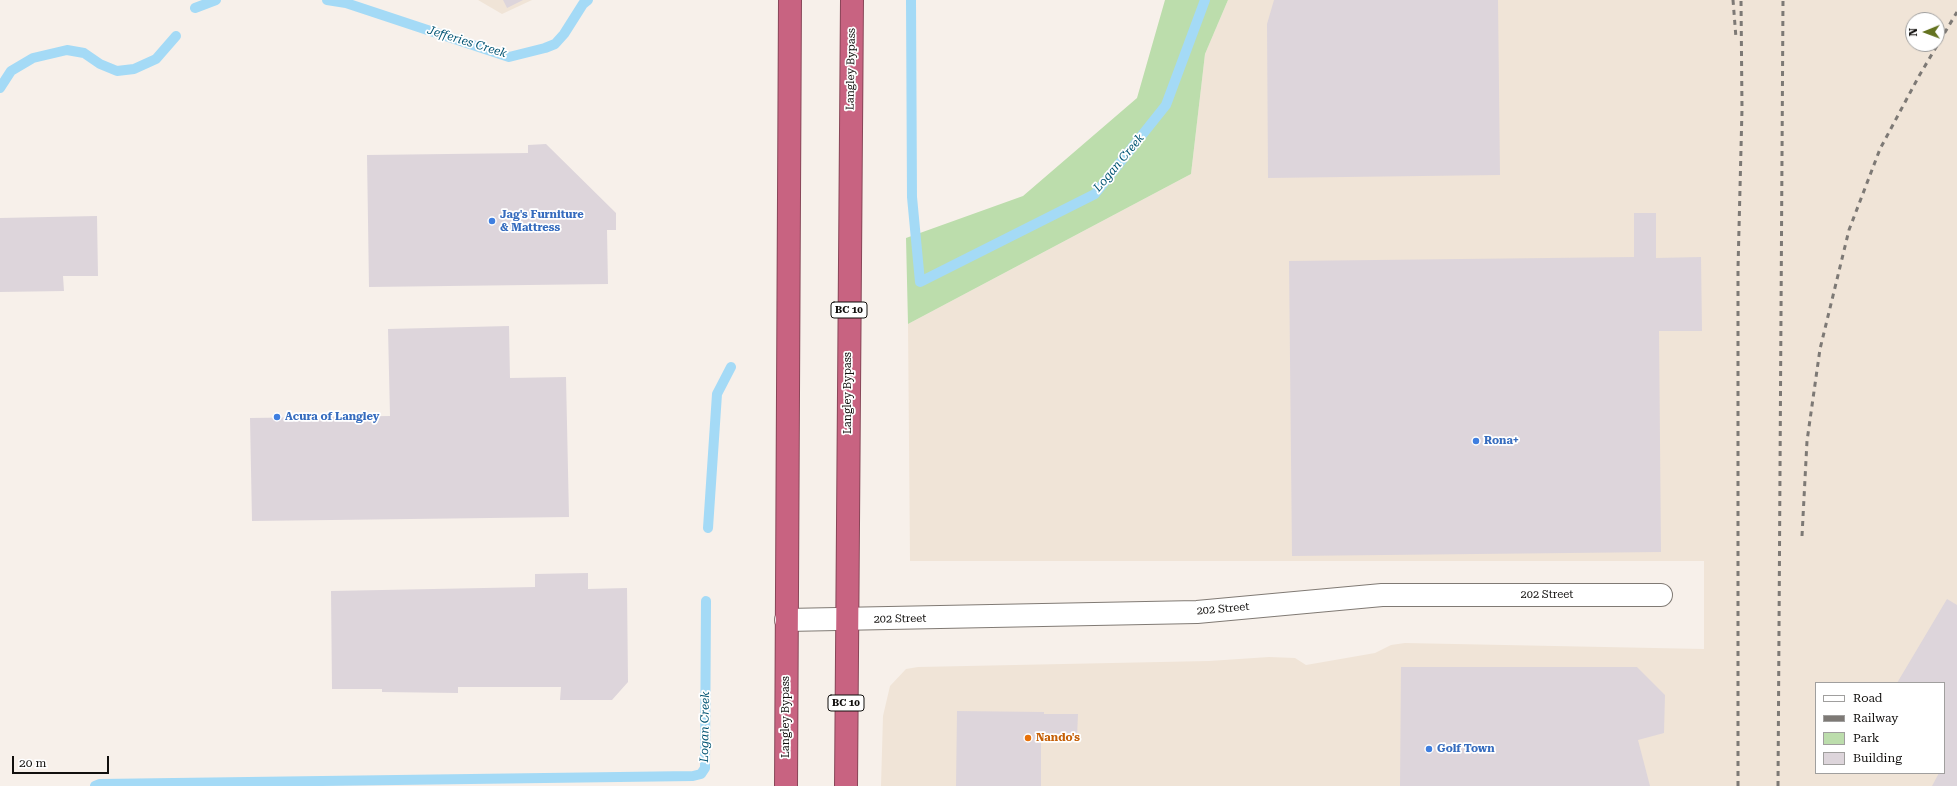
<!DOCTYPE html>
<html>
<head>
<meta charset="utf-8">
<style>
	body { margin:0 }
	#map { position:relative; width:1957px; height:786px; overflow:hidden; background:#f7f0ea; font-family:"Roboto Serif",serif }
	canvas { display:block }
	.legend { position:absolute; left:1815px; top:682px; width:130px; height:92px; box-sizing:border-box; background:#fff; border:1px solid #a09f9e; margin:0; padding:5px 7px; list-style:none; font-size:12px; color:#110f0d }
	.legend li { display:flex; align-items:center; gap:8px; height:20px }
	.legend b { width:20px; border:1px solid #a09f9e }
	.north { position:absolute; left:1905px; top:12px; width:40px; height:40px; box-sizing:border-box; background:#fff; border:1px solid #a09f9e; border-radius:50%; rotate:269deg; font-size:11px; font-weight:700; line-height:16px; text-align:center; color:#110f0d }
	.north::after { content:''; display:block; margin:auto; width:14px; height:18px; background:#647320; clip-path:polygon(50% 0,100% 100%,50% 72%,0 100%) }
	.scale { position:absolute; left:12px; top:756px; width:97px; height:18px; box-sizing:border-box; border:2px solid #110f0d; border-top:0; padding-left:5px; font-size:12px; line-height:14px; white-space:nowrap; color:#110f0d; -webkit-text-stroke:3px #fff; paint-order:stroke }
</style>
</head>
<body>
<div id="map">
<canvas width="1957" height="786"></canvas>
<ul class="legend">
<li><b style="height:5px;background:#fff"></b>Road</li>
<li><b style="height:5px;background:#7d7975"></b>Railway</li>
<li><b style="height:11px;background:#bcddac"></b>Park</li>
<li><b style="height:11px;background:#ddd5db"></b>Building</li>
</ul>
<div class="north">N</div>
<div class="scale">20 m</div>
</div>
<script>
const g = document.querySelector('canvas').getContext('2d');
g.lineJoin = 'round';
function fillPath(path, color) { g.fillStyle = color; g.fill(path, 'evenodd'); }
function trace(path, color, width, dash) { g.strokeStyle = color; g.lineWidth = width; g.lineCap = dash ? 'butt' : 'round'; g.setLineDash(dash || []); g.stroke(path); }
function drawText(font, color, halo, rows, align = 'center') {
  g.font = font + ' "Roboto Serif",serif'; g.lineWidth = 3.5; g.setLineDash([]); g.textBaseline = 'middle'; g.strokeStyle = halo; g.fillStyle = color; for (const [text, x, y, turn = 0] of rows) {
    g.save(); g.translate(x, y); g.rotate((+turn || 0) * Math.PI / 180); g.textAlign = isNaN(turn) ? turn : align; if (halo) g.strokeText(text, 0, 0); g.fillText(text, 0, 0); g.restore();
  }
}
fillPath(new Path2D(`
	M 478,0 L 532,0 L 502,14 Z
	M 1228,0 L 1957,0 L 1957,786 L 881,786 L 883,716 L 890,686 L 906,669 L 918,667 L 1209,661 L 1269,657 L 1295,658 L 1306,665 L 1375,653 L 1391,645 L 1405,643 L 1704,649 L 1704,561 L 910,561 L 908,324 L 1191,174 L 1205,54 ZM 1913,20 L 1937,20 L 1937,44 L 1913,44 ZM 1816,683 L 1944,683 L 1944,773 L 1816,773 Z`), '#f0e4d7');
fillPath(new Path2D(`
	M 1165,0 L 1228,0 L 1205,54 L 1191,174 L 908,324 L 906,238 L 1023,196 L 1137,98 Z`), '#bcddac');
trace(new Path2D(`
	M 327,0 L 346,3 L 509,57 L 545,48 L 555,44 L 564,34 L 583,4 L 588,0
	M 911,0 L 912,197 L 920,282 L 1095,194 L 1166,105 L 1205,0
	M 195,8 L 216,0
	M 0,88 L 11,71 L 33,58 L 67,50 L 84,53 L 100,64 L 117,71 L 134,69 L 156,59 L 176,36
	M 708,528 L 717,394 L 731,367
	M 95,786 L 100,784 L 693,776 L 701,774 L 705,768 L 706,601`), '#a4daf6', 10);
fillPath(new Path2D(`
	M 503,0 L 523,0 L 507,8 Z
	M 1274,0 L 1498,0 L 1500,175 L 1268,178 L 1267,24 Z
	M 546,144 L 616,213 L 616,230 L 607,230 L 608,284 L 369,287 L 367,155 L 528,153 L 528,145 Z
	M 1634,213 L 1656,213 L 1656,258 L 1701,257 L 1702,331 L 1659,331 L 1661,552 L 1292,556 L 1289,261 L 1634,257 Z
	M 97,216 L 98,276 L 63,276 L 64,291 L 0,292 L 0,218 Z
	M 509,326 L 510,378 L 566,377 L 569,517 L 252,521 L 250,418 L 390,416 L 388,329 Z
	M 588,573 L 588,589 L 627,588 L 628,682 L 612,700 L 560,700 L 561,687 L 458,687 L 458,693 L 382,692 L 382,689 L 332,689 L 331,591 L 535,587 L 535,574 Z
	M 1947,599 L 1957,605 L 1957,786 L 1932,786 L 1939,773 L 1944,773 L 1944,683 L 1897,683 Z
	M 1401,667 L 1637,667 L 1665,695 L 1664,733 L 1638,740 L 1650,786 L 1400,786 Z
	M 957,711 L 1044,712 L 1044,714 L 1078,714 L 1077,738 L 1041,738 L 1041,786 L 956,786 Z`), '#ddd5db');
const minor = new Path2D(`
	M 786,620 L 1197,612 L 1382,595 L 1661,595`);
const highway = new Path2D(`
	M 786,786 L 790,0
	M 846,786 L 852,0`);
trace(minor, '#807a74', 24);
trace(highway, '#884658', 24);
trace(minor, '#fff', 22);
trace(highway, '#c86381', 22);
trace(new Path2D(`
	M 1733,0 L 1736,38
	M 1802,536 L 1807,441 L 1820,349 L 1849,230 L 1880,149 L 1919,76 L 1957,12
	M 1738,786 L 1738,268 L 1742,109 L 1741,0
	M 1778,786 L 1783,0`), '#7d7975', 3, [5, 5]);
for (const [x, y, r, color] of [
	[492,221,4,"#3f7fe0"],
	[277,417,4,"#3f7fe0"],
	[1476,441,4,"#3f7fe0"],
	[1028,738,4,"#e8710a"],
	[1429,749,4,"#3f7fe0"]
]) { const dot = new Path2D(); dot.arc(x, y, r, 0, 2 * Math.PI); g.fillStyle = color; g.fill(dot); trace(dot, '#fff', 1.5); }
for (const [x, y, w] of [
	[849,310,36],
	[846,703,36]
]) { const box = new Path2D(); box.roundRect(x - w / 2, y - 8, w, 16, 3); g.fillStyle = '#fff'; g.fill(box); trace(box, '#110f0d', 1); }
drawText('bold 10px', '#110f0d', null, [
	["BC 10",849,310],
	["BC 10",846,703]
]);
drawText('11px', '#110f0d', '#fff', [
	["Langley Bypass",851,69,-89],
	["Langley Bypass",848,393,-90],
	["202 Street",1547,595],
	["202 Street",1223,609,-5],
	["202 Street",900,619,-1],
	["Langley Bypass",786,717,-90]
]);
drawText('bold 11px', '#366cbe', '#fff', [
	["Jag's Furniture",500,215],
	["& Mattress",500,228],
	["Acura of Langley",285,417],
	["Rona+",1484,441],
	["Golf Town",1437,749]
], 'left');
drawText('bold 11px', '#c56008', '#fff', [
	["Nando's",1036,738]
], 'left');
drawText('italic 12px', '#005473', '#fff', [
	["Jefferies Creek",467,42,17],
	["Logan Creek",1119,163,-50],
	["Logan Creek",705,727,-89]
]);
</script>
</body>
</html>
